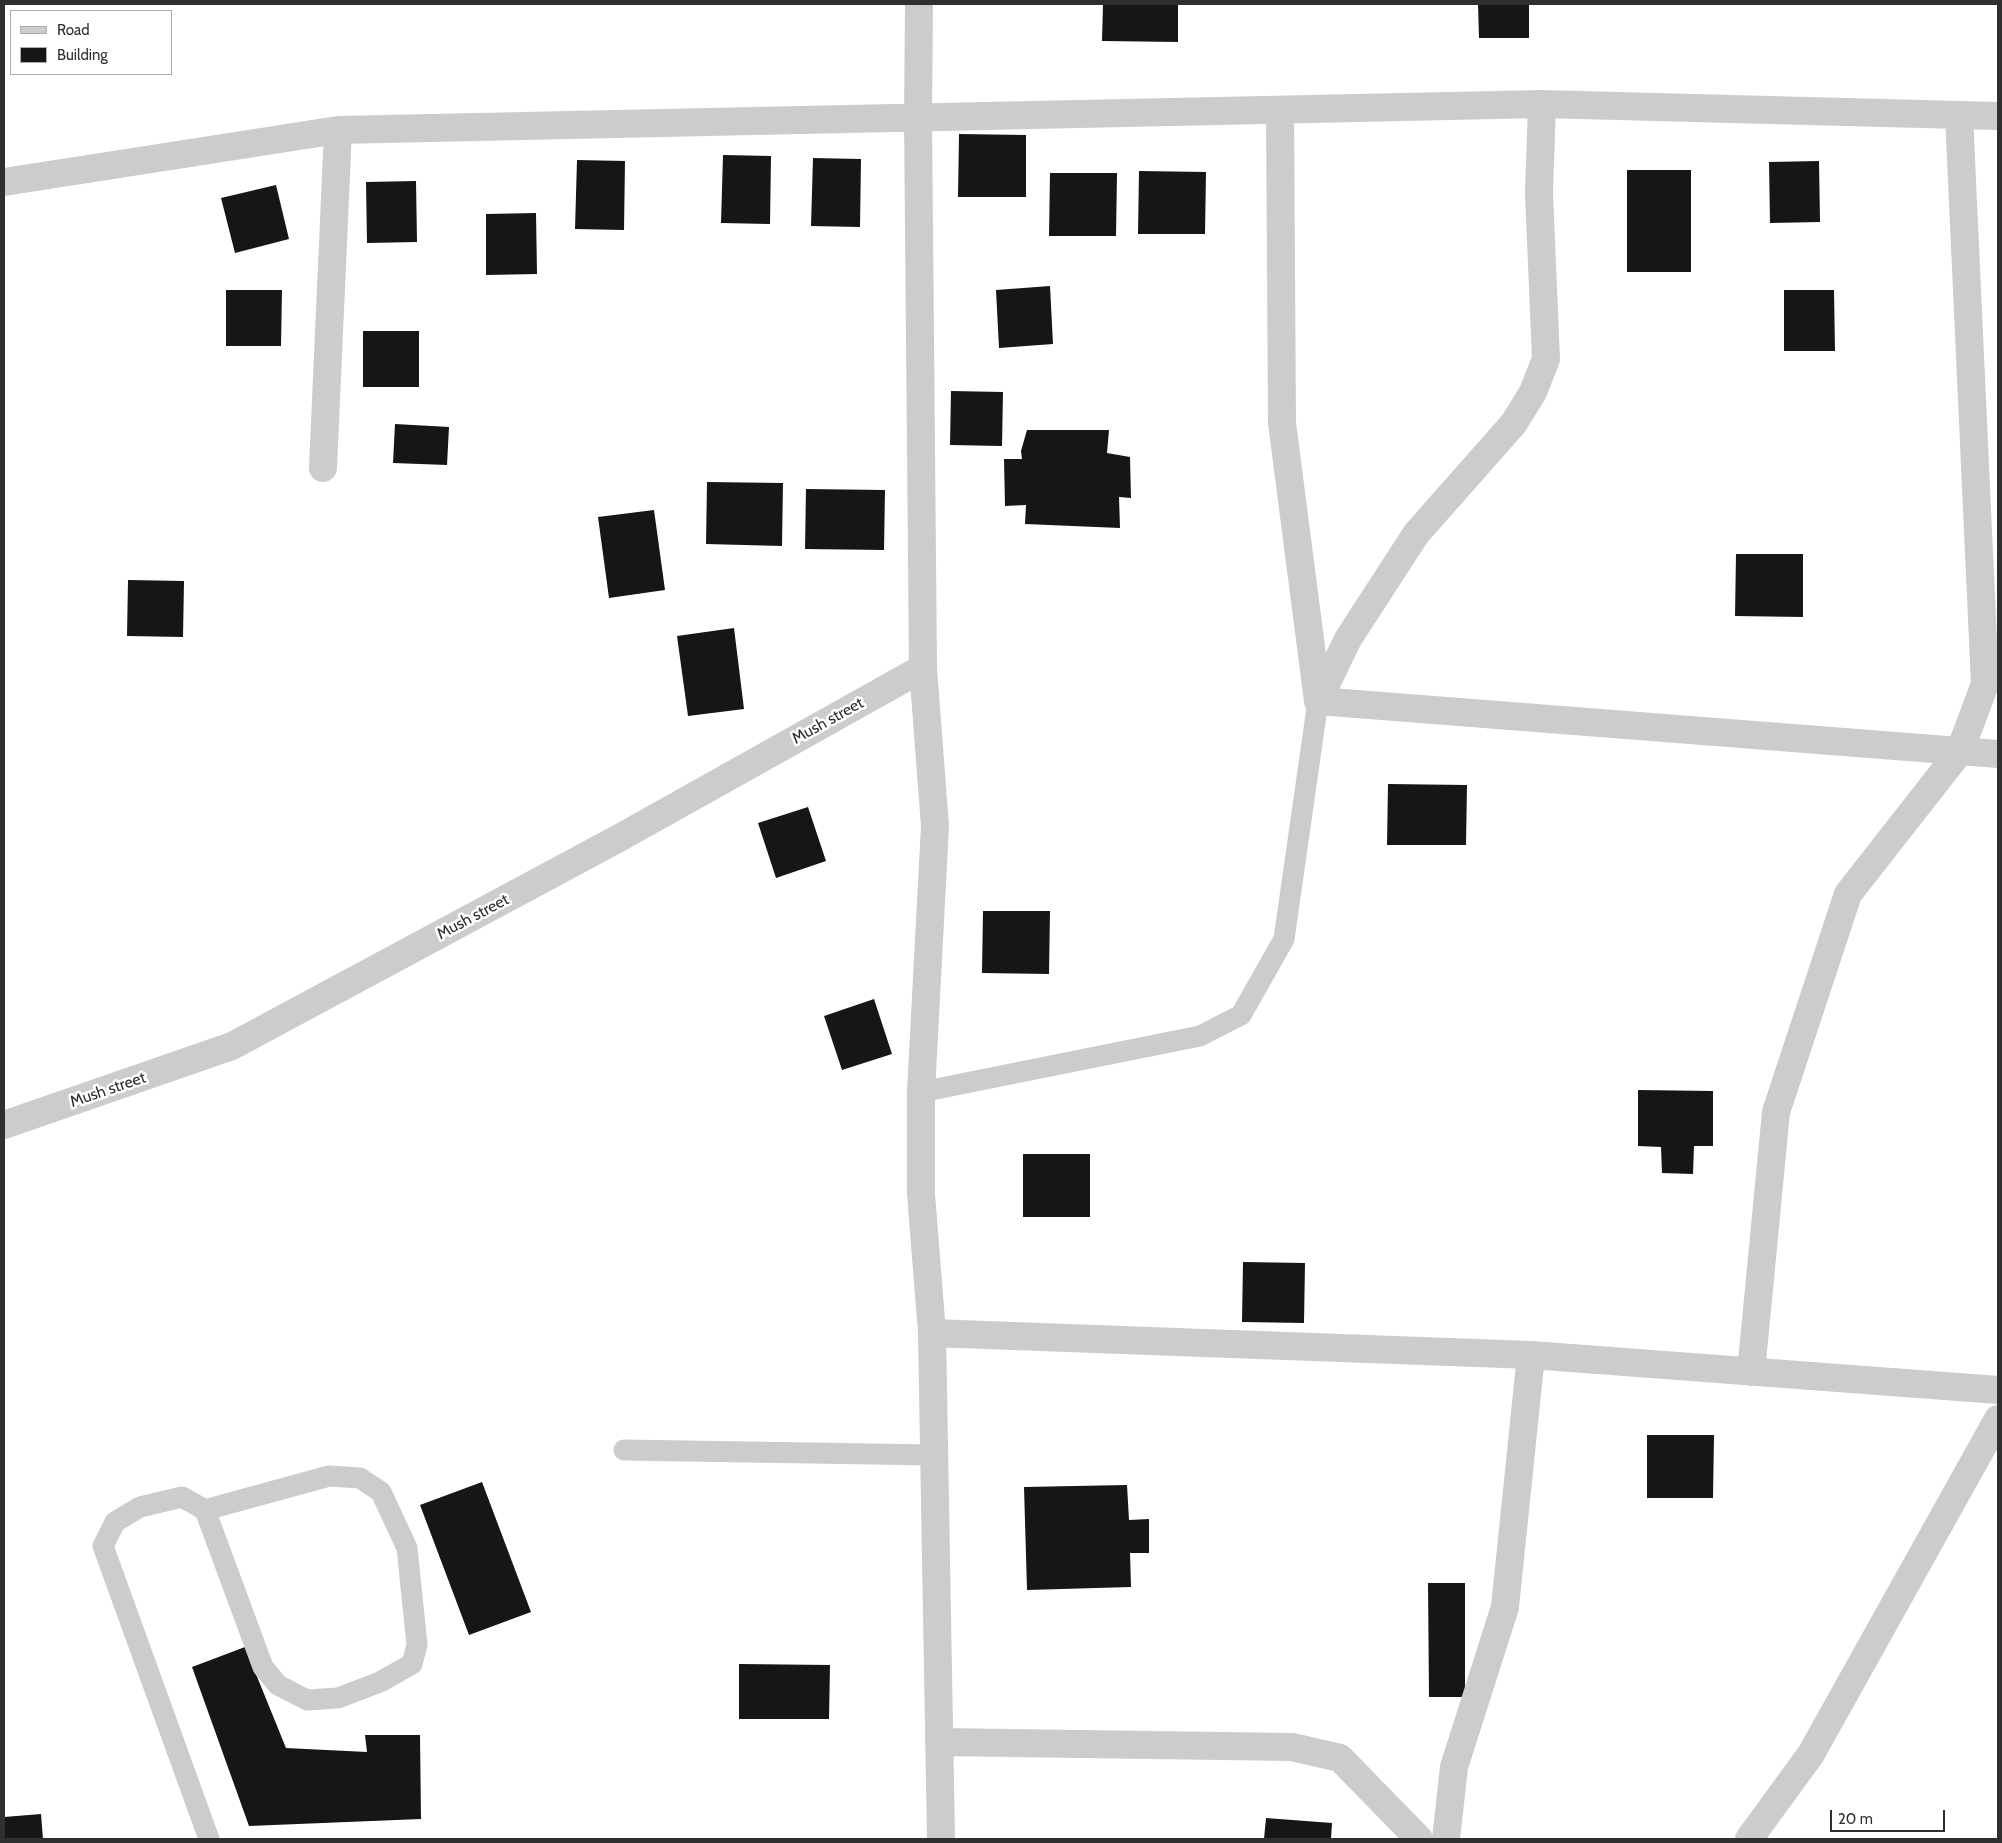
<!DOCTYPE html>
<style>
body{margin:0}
#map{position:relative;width:2002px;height:1843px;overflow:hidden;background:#fff;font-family:Cabin,sans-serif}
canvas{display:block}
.frame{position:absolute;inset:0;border:5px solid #2f2f2f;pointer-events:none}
.legend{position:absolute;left:10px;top:10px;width:162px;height:65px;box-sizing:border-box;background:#fff;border:1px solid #acacac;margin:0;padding:6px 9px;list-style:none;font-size:15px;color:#2f2f2f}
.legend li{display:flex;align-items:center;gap:10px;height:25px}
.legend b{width:25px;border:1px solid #acacac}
.scale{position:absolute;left:1830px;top:1810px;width:115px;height:22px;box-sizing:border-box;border:2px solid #2f2f2f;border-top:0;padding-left:6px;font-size:15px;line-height:18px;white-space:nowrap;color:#2f2f2f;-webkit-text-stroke:4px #fff;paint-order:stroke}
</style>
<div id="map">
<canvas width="2002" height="1843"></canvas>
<div class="frame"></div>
<ul class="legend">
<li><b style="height:6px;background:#ccc"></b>Road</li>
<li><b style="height:14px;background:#161616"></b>Building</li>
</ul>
<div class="scale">20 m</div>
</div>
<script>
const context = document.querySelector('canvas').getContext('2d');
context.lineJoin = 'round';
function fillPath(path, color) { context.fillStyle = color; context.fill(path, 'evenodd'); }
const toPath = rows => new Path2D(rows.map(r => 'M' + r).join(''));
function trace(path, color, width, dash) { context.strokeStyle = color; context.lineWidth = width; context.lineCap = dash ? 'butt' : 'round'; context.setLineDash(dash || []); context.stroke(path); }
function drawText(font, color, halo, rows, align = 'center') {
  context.font = font + ' Cabin,sans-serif'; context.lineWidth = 5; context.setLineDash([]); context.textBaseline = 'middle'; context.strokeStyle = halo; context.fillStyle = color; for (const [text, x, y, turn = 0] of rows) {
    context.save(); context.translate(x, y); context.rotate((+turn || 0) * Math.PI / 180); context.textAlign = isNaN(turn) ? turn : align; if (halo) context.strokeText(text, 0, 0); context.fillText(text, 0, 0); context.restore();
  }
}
fillPath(toPath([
 [1103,4,1178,4,1178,42,1102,41],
 [1478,4,1529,4,1529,38,1479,38],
 [959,134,1026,135,1026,197,958,197],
 [723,155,771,156,770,224,721,223],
 [813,158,861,159,860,227,811,226],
 [577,160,625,161,624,230,575,229],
 [1819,161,1820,222,1770,223,1769,162],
 [1627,170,1691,170,1691,272,1627,272],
 [1139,171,1206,172,1205,234,1138,234],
 [1050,173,1117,173,1116,236,1049,236],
 [416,181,417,242,367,243,366,182],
 [276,185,289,239,235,253,221,198],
 [536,213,537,274,486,275,486,214],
 [1050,286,1053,344,999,348,996,290],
 [226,290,282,290,281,346,226,346],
 [1784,290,1834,290,1835,351,1784,351],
 [363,331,419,331,419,387,363,387],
 [951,391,1003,392,1002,446,950,445],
 [395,424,449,427,447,465,393,463],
 [1027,430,1109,430,1107,453,1130,457,1131,498,1119,497,1120,528,1025,524,1026,505,1005,506,1004,459,1022,459,1021,451],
 [707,482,783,483,782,546,706,544],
 [806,489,885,490,884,550,805,549],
 [654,510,665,590,609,598,598,517],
 [1736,554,1803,554,1803,617,1735,616],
 [128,580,184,581,183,637,127,636],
 [734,628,744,709,688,716,677,636],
 [1388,784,1467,785,1466,845,1387,845],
 [808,807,826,861,776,878,758,823],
 [983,911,1050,911,1049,974,982,973],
 [874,999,892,1054,842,1070,824,1016],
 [1638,1090,1713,1091,1713,1146,1694,1146,1693,1174,1662,1173,1661,1147,1638,1146],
 [1023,1154,1090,1154,1090,1217,1023,1217],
 [1243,1262,1305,1263,1304,1323,1242,1322],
 [1647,1435,1714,1435,1713,1498,1647,1498],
 [482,1482,531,1612,469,1635,420,1505],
 [1127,1485,1129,1520,1149,1519,1149,1553,1130,1553,1131,1587,1027,1590,1024,1487],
 [1428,1583,1465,1583,1465,1697,1429,1697],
 [245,1647,286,1748,367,1752,365,1735,420,1735,421,1819,249,1826,192,1667],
 [739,1664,830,1665,829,1719,739,1719],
 [41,1814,43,1839,4,1839,4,1817],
 [1266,1818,1332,1823,1331,1839,1264,1839]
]), '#161616');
trace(toPath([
 [921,1092,1200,1036,1241,1015,1284,939,1318,701],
 [624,1450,934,1455],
 [205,1510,329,1476,360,1478,381,1492,407,1548,417,1645,412,1664,380,1682,338,1698,307,1700,278,1685,263,1667,205,1510,182,1497,140,1507,115,1522,103,1546,209,1839]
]), '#ccc', 21);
trace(toPath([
 [919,4,918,118,923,668,935,826,921,1092,921,1194,932,1333,941,1839],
 [1280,110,1282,423,1318,701],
 [4,182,338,130,1542,104,1998,116],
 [323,468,338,130],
 [1318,701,1998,754],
 [1318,701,1348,639,1416,534,1514,423,1533,392,1546,359,1539,193,1542,104],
 [4,1125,232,1046,621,837,923,668],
 [932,1333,1531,1355,1505,1607,1454,1767,1446,1839],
 [1531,1355,1998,1390],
 [1751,1372,1776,1112,1848,894,1960,751,1985,684,1959,115],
 [939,1742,1292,1747,1340,1758,1419,1839],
 [1749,1839,1811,1754,1998,1419]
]), '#ccc', 28);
drawText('16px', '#2f2f2f', '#fff', [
 ["Mush street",828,721,-29],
 ["Mush street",473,917,-28],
 ["Mush street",108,1090,-19]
]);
</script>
